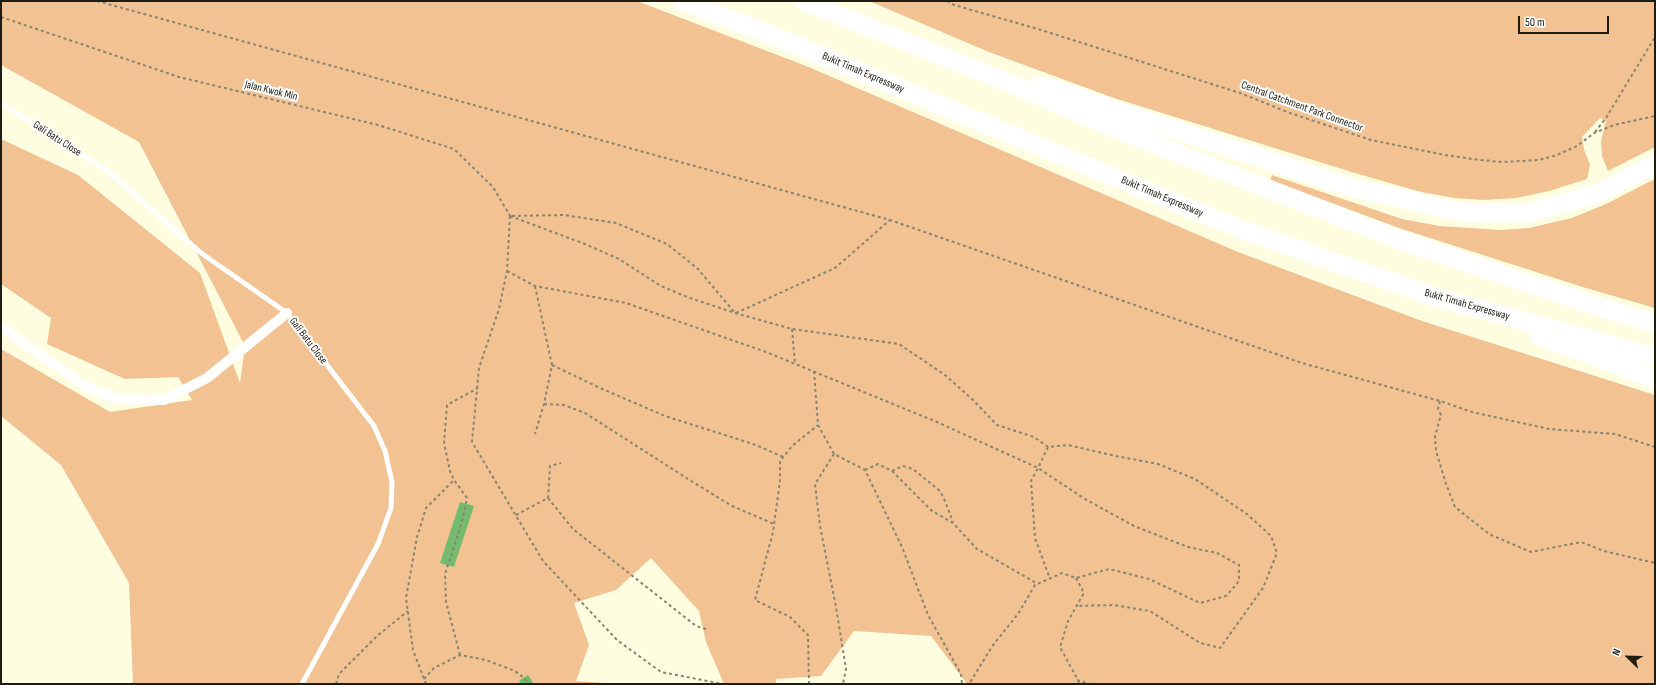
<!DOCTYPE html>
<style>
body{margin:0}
#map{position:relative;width:1656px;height:685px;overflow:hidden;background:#fffddf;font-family:"Sofia Sans Condensed",sans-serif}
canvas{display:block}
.frame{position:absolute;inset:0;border:2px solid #1f1d10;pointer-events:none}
.north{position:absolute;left:1608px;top:637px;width:40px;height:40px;-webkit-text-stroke:3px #fff;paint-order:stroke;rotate:293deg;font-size:11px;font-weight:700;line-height:16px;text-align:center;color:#1f1d10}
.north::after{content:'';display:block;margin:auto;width:14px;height:18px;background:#1f1d10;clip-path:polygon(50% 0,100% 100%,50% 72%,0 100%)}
.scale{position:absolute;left:1518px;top:16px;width:91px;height:18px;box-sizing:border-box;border:2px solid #1f1d10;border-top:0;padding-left:5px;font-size:12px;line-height:14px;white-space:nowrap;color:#1f1d10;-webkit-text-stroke:3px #fff;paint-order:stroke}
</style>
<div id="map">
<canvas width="1656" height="685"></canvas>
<div class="frame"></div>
<div class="north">N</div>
<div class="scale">50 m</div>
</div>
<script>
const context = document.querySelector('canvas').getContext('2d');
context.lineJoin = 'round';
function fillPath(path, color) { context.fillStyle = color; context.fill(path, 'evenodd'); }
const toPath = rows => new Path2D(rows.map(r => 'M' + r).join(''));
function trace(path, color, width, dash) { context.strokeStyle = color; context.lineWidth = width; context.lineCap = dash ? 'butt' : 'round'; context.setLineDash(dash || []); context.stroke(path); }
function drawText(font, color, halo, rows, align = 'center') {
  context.font = font + ' "Sofia Sans Condensed",sans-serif'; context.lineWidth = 4; context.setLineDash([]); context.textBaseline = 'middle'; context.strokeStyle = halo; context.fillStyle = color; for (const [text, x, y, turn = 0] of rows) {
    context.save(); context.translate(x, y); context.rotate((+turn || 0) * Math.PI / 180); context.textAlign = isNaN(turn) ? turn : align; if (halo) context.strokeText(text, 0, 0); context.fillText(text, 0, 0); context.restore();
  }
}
fillPath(toPath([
 [1,1,637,1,806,66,1238,252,1422,321,1655,395,1655,684,967,684,931,636,854,631,821,676,776,679,776,684,724,684,706,642,699,611,651,558,616,590,574,603,589,645,576,681,619,684,133,684,129,583,61,465,1,416,1,349,110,412,192,400,178,377,125,379,47,344,51,318,1,284,1,139,78,175,200,273,240,383,245,346,139,142,1,65],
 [869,1,1655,1,1655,147,1608,171,1602,156,1601,141,1606,121,1600,118,1582,137,1584,149,1590,165,1587,179,1549,191,1516,198,1484,200,1455,198,1421,192,1355,173,1114,98,989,52],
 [1272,175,1402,219,1440,226,1501,230,1529,228,1572,218,1606,204,1655,179,1655,308,1586,288,1399,228,1270,180]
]), '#f2c293');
fillPath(toPath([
 [460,502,474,506,454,567,440,563],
 [528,675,534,684,521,684,519,681]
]), '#75bb6e');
trace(toPath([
 [97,1,890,220,1302,363,1440,401,1472,412,1549,429,1615,434,1655,447],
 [947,1,954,5,1038,29,1240,93,1290,113,1371,140,1445,155,1480,160,1502,162,1539,160,1557,155,1577,146,1594,133,1614,125,1655,116],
 [1,17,179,77,378,125,454,149,493,187,510,216],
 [1595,132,1606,118,1655,37],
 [510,216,585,244,619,259,661,286,687,297,735,313,792,329,899,344,945,375,972,399,997,425,1034,437,1048,447,1068,445,1116,456,1158,464,1195,479,1247,514,1271,536,1277,553,1263,588,1220,648,1200,643,1150,611,1114,605,1077,606],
 [510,216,507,271,499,309,479,368,472,442,543,561,617,640,661,672,723,684],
 [512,216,564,215,616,223,667,244,698,269,735,313],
 [507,271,535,286,626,303,766,352,937,422,1038,468,1085,499,1134,526,1188,547,1217,553,1239,565,1239,581,1226,596,1200,603,1149,579,1109,569,1076,578,1062,573,1035,585,1018,614,993,645,969,684],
 [535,286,552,365,544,404,535,434],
 [736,313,835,268,890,220],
 [792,329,795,364],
 [552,365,600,388,665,416,756,445,783,457],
 [814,371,818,425,834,454,865,470,902,547,928,615,961,674,962,684],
 [1440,401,1438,409,1441,415,1435,436,1436,451,1446,484,1455,507,1489,534,1531,552,1581,542,1604,551,1655,563],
 [544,404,564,405,585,413,688,479,732,506,774,524],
 [1048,447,1038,468,1031,481,1035,538,1050,579],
 [834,454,815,484,820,526,836,607,846,669,843,684],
 [865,470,878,464,892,471,932,511,953,523,977,549,1038,584],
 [892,471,903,466,913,469,940,491,945,501,953,522],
 [548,498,573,529,696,626,709,630],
 [516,515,548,498,550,466,561,463],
 [1076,578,1084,593,1068,621,1060,647,1080,684],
 [460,655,446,602,445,574,462,522,467,498,454,480,450,471,444,443,447,405,478,388],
 [424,679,434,668,460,655,486,660,515,671,524,678,528,684],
 [1077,680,1090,684],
 [336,684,339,674,377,636,408,611],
 [426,684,413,650,406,598,417,537,426,508,454,480],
 [809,684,808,635,790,617,755,600,773,532,780,481,780,461,792,446,818,425]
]), '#878570', 2, [3, 3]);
trace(toPath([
 [1,103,109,172,201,253,287,313,374,426,385,451,392,482,391,508,378,544,302,684]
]), '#fff', 5);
trace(toPath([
 [1,327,84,385,116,399,164,400,207,378,287,313]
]), '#fff', 10);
trace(toPath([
 [682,1,779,38,1195,211,1257,235,1435,297,1655,357],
 [803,1,1012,84,1108,126,1394,238,1581,301,1655,324],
 [1039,86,1049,87,1129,115,1350,187,1465,213,1529,213,1596,194,1655,164],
 [1539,336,1655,379]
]), '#fff', 19);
drawText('11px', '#1f1d10', '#fff', [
 ["Bukit Timah Expressway",863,73,23],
 ["Jalan Kwok Min",271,91,14],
 ["Central Catchment Park Connector",1302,107,20],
 ["Gali Batu Close",57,139,33],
 ["Bukit Timah Expressway",1162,197,23],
 ["Bukit Timah Expressway",1467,305,16],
 ["Gali Batu Close",308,341,53]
]);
</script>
